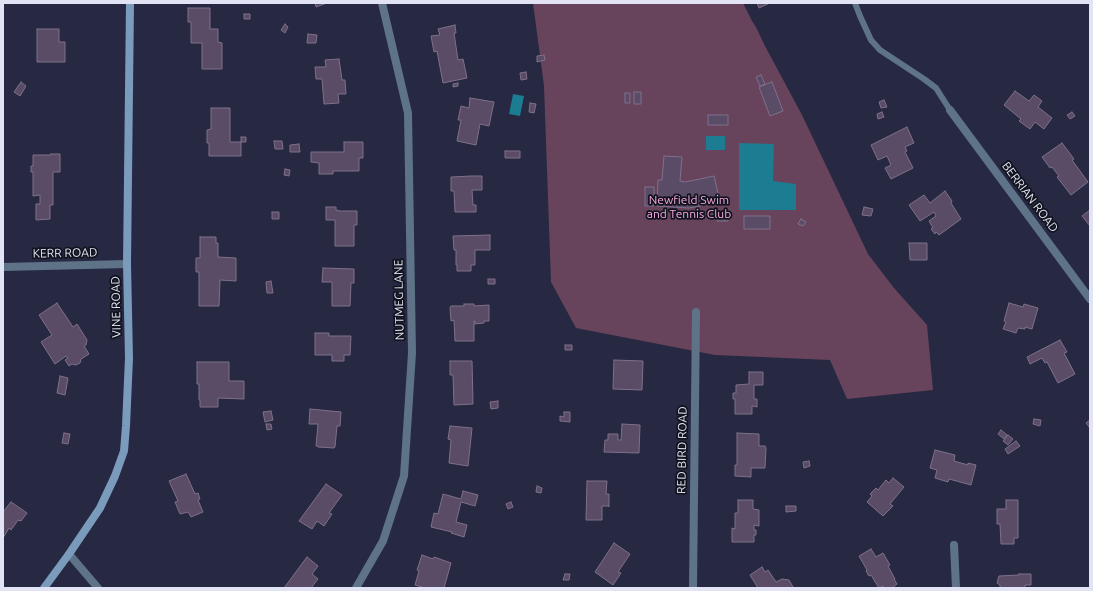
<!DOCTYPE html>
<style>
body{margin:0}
#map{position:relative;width:1093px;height:591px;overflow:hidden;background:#262941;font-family:Ubuntu,sans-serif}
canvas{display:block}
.frame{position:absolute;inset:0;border:4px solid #e2e4f5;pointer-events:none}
</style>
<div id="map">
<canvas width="1093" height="591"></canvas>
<div class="frame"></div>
</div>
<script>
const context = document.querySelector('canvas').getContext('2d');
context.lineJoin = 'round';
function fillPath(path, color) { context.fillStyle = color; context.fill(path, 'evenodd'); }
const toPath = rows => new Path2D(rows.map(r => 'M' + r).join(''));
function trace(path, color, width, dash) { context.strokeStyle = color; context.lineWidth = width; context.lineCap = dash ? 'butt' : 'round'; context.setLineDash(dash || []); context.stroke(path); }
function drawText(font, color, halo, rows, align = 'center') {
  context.font = font + ' Ubuntu,sans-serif'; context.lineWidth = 3.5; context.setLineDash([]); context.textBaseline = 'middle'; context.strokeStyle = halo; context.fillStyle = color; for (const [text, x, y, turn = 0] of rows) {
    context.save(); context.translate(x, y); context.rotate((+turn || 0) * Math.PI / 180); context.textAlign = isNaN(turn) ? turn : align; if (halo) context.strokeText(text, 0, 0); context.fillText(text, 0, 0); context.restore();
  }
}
fillPath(toPath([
 [533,3,743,3,752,21,757,29,765,46,802,115,868,254,894,288,927,325,933,390,847,399,830,360,715,355,576,328,551,282,544,86]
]), '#67445c');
fillPath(toPath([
 [513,94,524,96,520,116,509,114],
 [706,136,725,136,725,150,706,150],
 [739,143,774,144,773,181,796,184,796,210,739,210]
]), '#1c7c92');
const building = toPath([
 [315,3,327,3,316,7,315,3],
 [757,3,770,3,759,8,757,3],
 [188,8,210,8,210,29,218,29,218,42,222,43,222,69,202,69,202,43,191,43,191,22,188,22,188,8],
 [244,14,250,14,250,19,244,19,244,14],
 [285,24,288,27,285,33,281,30,285,24],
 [455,25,456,33,454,33,458,60,463,59,467,78,443,83,437,51,434,52,431,36,440,35,438,29,455,25],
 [37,29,59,29,59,42,65,42,65,62,37,62,37,29],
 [308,34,317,35,316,43,307,43,308,34],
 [544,55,545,60,537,62,537,56,544,55],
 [339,59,342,80,345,80,346,94,338,94,339,103,324,104,322,79,316,79,315,67,326,67,325,60,339,59],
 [526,72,527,79,521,80,520,73,526,72],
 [761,75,765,84,760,86,756,77,761,75],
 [21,82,26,86,20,96,14,92,21,82],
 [772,82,783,111,770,116,759,87,772,82],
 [458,83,458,86,453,87,453,84,458,83],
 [1015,91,1029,101,1034,95,1042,101,1038,107,1052,118,1044,129,1035,122,1030,129,1019,121,1021,119,1004,105,1015,91],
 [634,92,641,92,641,104,634,104,634,92],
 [625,93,630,93,630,103,625,103,625,93],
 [470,98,494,102,489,126,480,124,476,145,457,141,461,120,458,120,461,106,469,108,470,98],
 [884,100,887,107,881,108,879,102,884,100],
 [530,103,536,104,534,113,529,112,530,103],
 [211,108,230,108,230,142,241,142,241,156,209,156,209,143,207,143,207,130,211,129,211,108],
 [882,112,884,117,878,119,877,114,882,112],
 [1072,112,1075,116,1070,119,1067,115,1072,112],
 [708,115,728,115,728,125,708,125,708,115],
 [907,127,914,143,905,147,907,151,905,152,913,168,891,179,885,168,891,165,887,156,878,160,871,145,907,127],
 [241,137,246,137,246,142,241,142,241,137],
 [274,141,282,141,283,149,275,149,274,141],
 [344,142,363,142,363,158,359,158,359,171,333,171,333,174,319,174,319,163,311,162,311,152,344,152,344,142],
 [1062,143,1074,159,1072,160,1088,182,1071,195,1057,177,1059,176,1052,167,1050,168,1042,157,1062,143],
 [299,144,300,152,290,152,290,145,299,144],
 [505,151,520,151,520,158,505,158,505,151],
 [51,154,60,154,60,172,53,172,53,205,50,205,50,219,36,220,36,204,40,204,40,195,33,196,33,172,31,172,31,166,33,166,33,155,51,155,51,154],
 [664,156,682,157,680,181,685,182,714,176,720,202,689,208,657,206,658,180,662,180,664,156],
 [285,169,290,170,289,176,284,175,285,169],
 [472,176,482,176,482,190,472,190,473,205,476,205,476,212,455,212,454,191,451,191,451,177,472,176],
 [645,187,654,187,654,206,645,206,645,187],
 [945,191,952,201,951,203,961,219,939,235,936,232,935,234,931,229,933,228,929,221,936,216,934,212,920,221,909,205,924,195,930,203,945,191],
 [326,207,336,207,336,210,340,211,357,211,357,225,354,225,354,246,335,246,335,220,326,220,326,207],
 [864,207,873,209,871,216,862,215,864,207],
 [1090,210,1090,226,1082,216,1090,210],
 [272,212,279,212,279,219,272,219,272,212],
 [744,216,770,216,770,229,744,229,744,216],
 [717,217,728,217,728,221,717,221,717,217],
 [801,219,806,222,803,226,798,224,801,219],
 [490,235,490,250,475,250,475,265,471,265,471,271,457,271,457,265,456,265,456,250,454,250,453,236,490,235],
 [200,237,216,237,216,243,218,243,218,257,236,258,236,281,220,280,219,306,199,306,199,272,196,272,196,258,200,258,200,237],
 [909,243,927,243,927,260,910,260,909,243],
 [323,268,354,269,354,283,351,283,350,306,332,306,332,282,322,282,323,268],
 [488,279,495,279,495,284,488,284,488,279],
 [271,281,273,293,267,293,266,282,271,281],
 [57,303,73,327,77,324,87,340,86,345,84,346,89,354,81,359,80,363,76,365,72,364,69,366,65,360,68,358,66,356,55,364,41,342,52,335,39,315,57,303],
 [1009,303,1023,307,1024,304,1038,308,1032,329,1025,327,1025,329,1018,328,1016,333,1003,329,1006,322,1004,321,1009,303],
 [464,304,474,304,474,306,489,305,489,321,484,321,484,323,475,324,475,321,474,321,474,341,455,341,454,320,451,321,450,308,451,306,464,306,464,304],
 [315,333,329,333,329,336,351,336,350,355,344,355,344,361,332,361,332,355,315,355,315,333],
 [1060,340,1067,352,1064,353,1075,374,1058,383,1047,362,1045,363,1042,358,1030,364,1027,357,1060,340],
 [565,345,572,345,572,350,565,350,565,345],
 [614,360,643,361,642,390,613,389,614,360],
 [450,361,472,361,473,404,454,405,453,375,450,375,450,361],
 [197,362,229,362,229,381,244,381,244,399,218,398,218,407,200,407,200,400,199,400,199,384,197,384,197,362],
 [749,372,763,372,763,385,754,385,754,399,757,399,757,407,752,406,752,414,735,414,735,399,733,399,733,393,736,393,736,385,749,384,749,372],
 [60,376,68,378,65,395,57,393,60,376],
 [498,401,498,408,491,409,490,402,498,401],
 [310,409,341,412,340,426,337,426,335,447,334,448,318,447,318,446,316,446,318,424,309,424,310,409],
 [271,411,273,420,265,422,263,412,271,411],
 [564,412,570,412,570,422,560,421,560,416,564,417,564,412],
 [1034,419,1041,420,1040,426,1033,424,1034,419],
 [1090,420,1090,428,1086,423,1090,420],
 [266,424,271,424,272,429,267,430,266,424],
 [622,424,640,425,639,453,604,452,605,440,608,440,608,434,618,434,618,440,621,440,622,424],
 [450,426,472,428,468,466,449,463,451,440,448,439,450,426],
 [1001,430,1007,435,1004,439,998,434,1001,430],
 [64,433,70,434,68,444,62,443,64,433],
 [737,433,759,434,759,446,765,446,766,448,765,468,751,468,751,477,735,476,735,465,737,465,737,433],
 [1008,435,1013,439,1008,445,1003,441,1008,435],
 [1016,441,1020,446,1008,454,1005,449,1016,441],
 [935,450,955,455,954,461,968,465,968,463,976,465,971,485,949,479,948,482,935,478,937,470,930,468,935,450],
 [809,461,810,466,804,468,803,462,809,461],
 [186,474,195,494,198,493,200,499,198,500,203,512,191,517,188,512,180,514,175,502,178,501,169,481,186,474],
 [893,478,904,487,890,504,893,506,883,516,867,502,872,496,870,494,876,488,878,490,886,480,889,483,893,478],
 [587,481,607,481,606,494,609,494,609,507,608,506,602,506,602,520,586,520,587,481],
 [326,484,342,495,329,513,332,514,324,526,317,521,312,529,299,521,326,484],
 [537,486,542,488,541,493,536,492,537,486],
 [463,491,478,495,475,506,461,502,456,522,467,525,464,537,451,533,452,532,431,527,434,513,438,514,443,494,461,499,463,491],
 [738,500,753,500,753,509,759,510,759,526,754,525,754,530,756,530,756,535,754,535,754,542,732,542,732,528,735,529,735,513,738,513,738,500],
 [1006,500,1018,500,1018,538,1014,538,1014,544,1001,544,1000,524,997,524,997,509,1006,509,1006,500],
 [11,502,27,513,21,521,18,520,11,530,9,528,3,538,3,512,11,502],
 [511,502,513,507,508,509,506,504,511,502],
 [786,506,796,506,796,511,786,512,786,506],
 [614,543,630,554,618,572,621,573,613,585,595,572,614,543],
 [871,549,876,557,883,553,890,565,888,566,895,579,894,579,897,584,892,588,884,588,883,586,879,588,871,575,869,576,866,571,867,570,859,556,871,549],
 [422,555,433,559,434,557,451,563,444,588,425,588,415,585,419,571,417,570,422,555],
 [307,557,318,566,312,574,318,579,311,588,284,588,307,557],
 [762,567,765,572,768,570,776,582,782,579,789,580,793,587,793,588,758,588,750,575,762,567],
 [565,574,570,574,569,580,563,580,565,574],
 [1019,574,1031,574,1031,585,1025,585,1025,588,1000,588,1000,585,997,583,999,576,1019,575,1019,574]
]);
fillPath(building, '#5a4c66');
trace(building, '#7f708c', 1);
trace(toPath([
 [855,3,860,16,871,40,880,50,924,79,936,88,950,110]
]), '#5e7388', 6);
trace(toPath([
 [950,110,1090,299],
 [3,267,127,264],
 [954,545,956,588],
 [69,554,98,588],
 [356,588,383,541,404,476,412,353,408,113,382,3],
 [693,588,696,312]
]), '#5e7388', 8);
trace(toPath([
 [44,588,69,554,100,508,115,476,124,451,126,426,129,358,127,264,130,3]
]), '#7a9bbc', 8);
drawText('12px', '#e2e4f5', '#11131e', [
 ["BERRIAN ROAD",1030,197,53],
 ["KERR ROAD",65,253,-1],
 ["NUTMEG LANE",399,300,-91],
 ["VINE ROAD",116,307,-91],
 ["RED BIRD ROAD",682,450,-89]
]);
drawText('12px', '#fba9e1', '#11131e', [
 ["Newfield Swim",689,200],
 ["and Tennis Club",689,214]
]);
</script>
